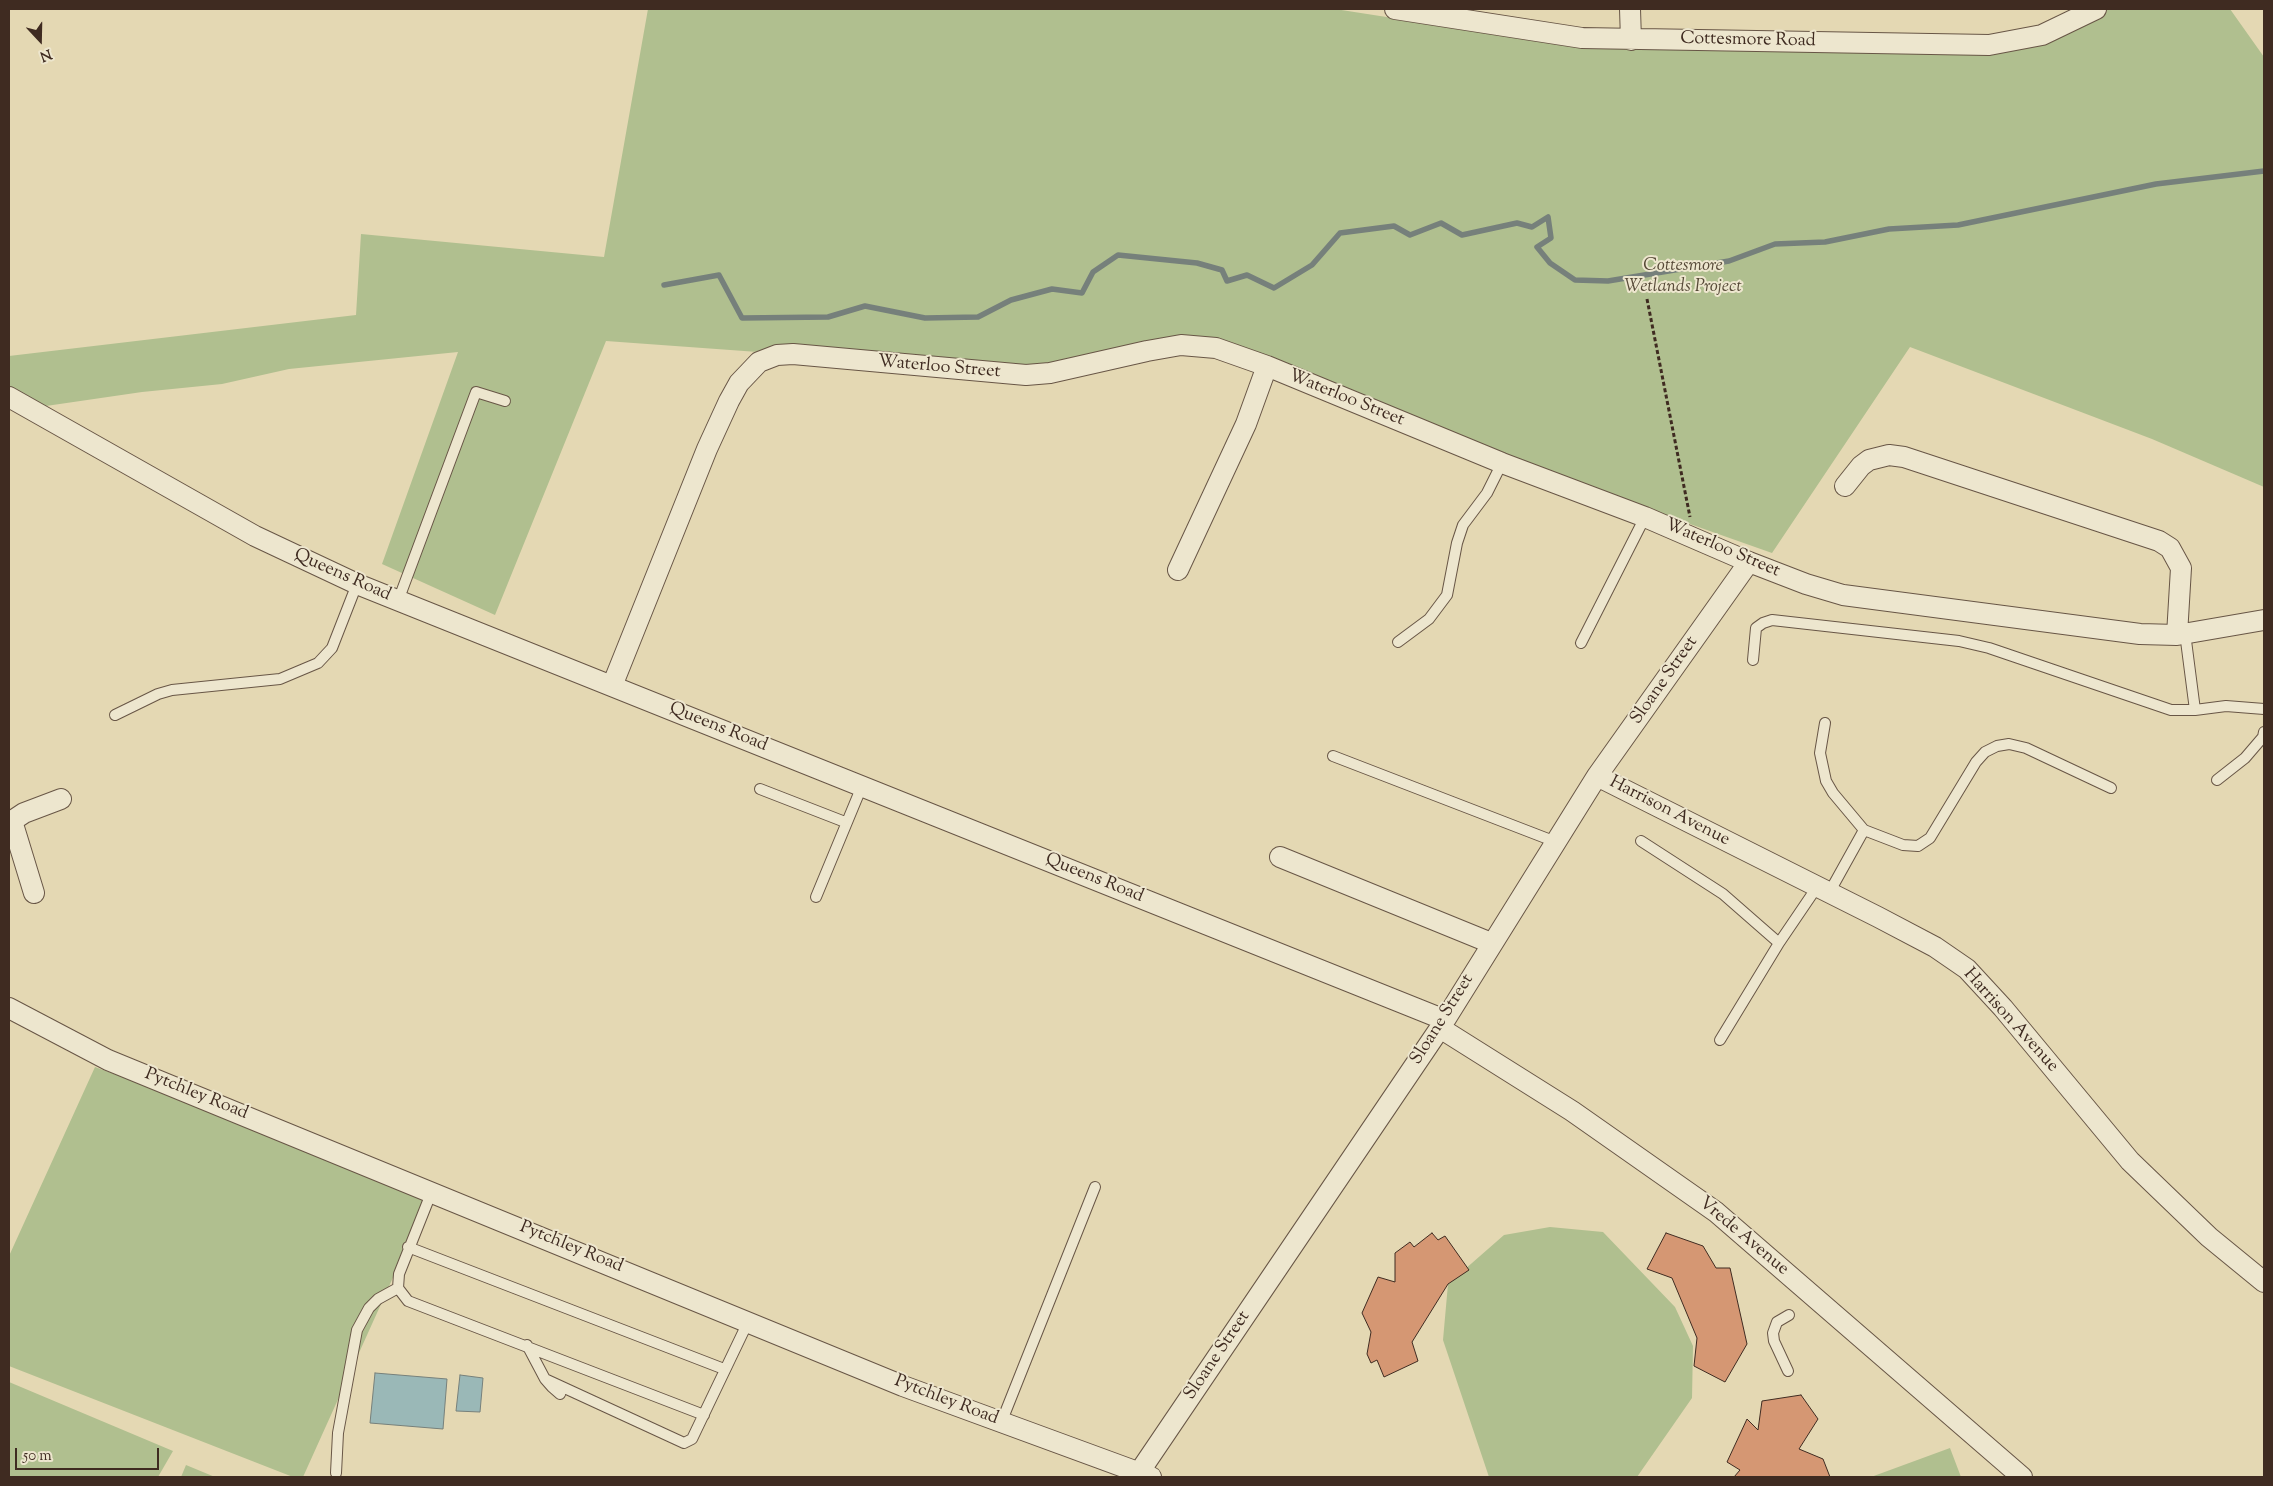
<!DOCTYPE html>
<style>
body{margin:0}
#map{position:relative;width:2273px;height:1486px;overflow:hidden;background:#e4d8b3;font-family:"Sorts Mill Goudy",serif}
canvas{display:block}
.frame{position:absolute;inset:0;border:10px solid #3f2b21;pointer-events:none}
.north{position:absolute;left:15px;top:15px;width:50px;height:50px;-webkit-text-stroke:4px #ede6ce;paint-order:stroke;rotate:159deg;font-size:14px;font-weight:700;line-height:20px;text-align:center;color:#3f2b21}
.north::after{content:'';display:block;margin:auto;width:18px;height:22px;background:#3f2b21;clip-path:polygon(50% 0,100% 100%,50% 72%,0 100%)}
.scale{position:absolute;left:15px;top:1448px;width:144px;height:22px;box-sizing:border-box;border:2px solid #3f2b21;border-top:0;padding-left:6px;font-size:15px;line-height:18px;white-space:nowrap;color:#3f2b21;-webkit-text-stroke:4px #ede6ce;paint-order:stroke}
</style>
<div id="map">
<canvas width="2273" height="1486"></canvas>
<div class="frame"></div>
<div class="north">N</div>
<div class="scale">50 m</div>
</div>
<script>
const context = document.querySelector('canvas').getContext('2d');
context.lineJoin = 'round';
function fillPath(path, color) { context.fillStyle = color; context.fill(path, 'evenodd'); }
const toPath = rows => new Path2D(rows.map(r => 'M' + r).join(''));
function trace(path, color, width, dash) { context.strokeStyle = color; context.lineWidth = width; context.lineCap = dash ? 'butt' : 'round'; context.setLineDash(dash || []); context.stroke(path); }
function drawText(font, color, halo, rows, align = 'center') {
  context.font = font + ' "Sorts Mill Goudy",serif'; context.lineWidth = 4; context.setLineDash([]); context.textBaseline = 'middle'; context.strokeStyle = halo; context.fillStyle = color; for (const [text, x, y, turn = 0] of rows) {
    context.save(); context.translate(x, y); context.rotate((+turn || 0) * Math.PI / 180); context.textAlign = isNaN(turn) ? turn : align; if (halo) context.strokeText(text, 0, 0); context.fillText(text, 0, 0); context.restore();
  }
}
fillPath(toPath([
 [648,9,1335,9,1592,49,2007,44,2084,9,2230,9,2264,57,2264,487,2152,439,1910,347,1772,553,1186,346,1048,373,606,341,495,615,382,564,458,352,289,369,222,384,142,392,46,406,9,386,9,356,356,315,361,234,604,257],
 [95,1067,432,1191,303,1477,293,1477,9,1366,9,1256],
 [1550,1227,1603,1232,1675,1307,1693,1346,1692,1398,1637,1477,1489,1477,1443,1340,1448,1284,1504,1235],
 [9,1382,173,1451,158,1477,9,1477],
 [1950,1448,1961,1477,1871,1477],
 [186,1465,215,1477,181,1477]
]), '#b0bf8f');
const water = toPath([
 [375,1373,447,1379,443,1429,370,1423,375,1373],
 [460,1375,483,1378,480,1412,456,1411,460,1375]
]);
fillPath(water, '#9ab8b7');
trace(water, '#76807b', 1);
trace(toPath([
 [664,285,719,275,742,318,828,317,865,306,925,318,978,317,1011,300,1052,289,1082,293,1093,272,1118,255,1197,263,1222,270,1227,281,1247,275,1274,288,1312,265,1340,233,1394,226,1410,235,1441,223,1462,235,1517,223,1532,227,1548,217,1551,238,1537,247,1550,263,1575,280,1608,281,1729,261,1775,244,1825,242,1889,229,1958,225,2156,184,2264,171]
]), '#76807b', 5.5);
const building = toPath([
 [1432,1233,1438,1240,1445,1236,1469,1270,1448,1284,1412,1342,1418,1361,1384,1377,1377,1360,1371,1363,1367,1354,1371,1332,1362,1313,1378,1277,1395,1282,1395,1253,1410,1242,1414,1247,1432,1233],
 [1666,1233,1703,1246,1716,1268,1730,1268,1747,1344,1725,1382,1694,1366,1697,1338,1672,1278,1647,1269,1666,1233],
 [1801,1395,1818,1419,1799,1449,1823,1459,1830,1477,1734,1477,1740,1470,1727,1462,1747,1419,1758,1430,1762,1401,1801,1395]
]);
fillPath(building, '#d59773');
trace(building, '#3f2b21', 1);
const service = toPath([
 [398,601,476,392,505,401],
 [2185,633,2195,710],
 [1398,642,1429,619,1447,595,1457,543,1463,525,1487,493,1502,463],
 [1581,643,1645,517],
 [1753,660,1756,628,1763,623,1772,620,1959,641,1989,648,2171,710,2195,710,2226,706,2264,709],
 [115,715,158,694,172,690,280,679,318,663,332,648,357,584],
 [1825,723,1820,753,1826,781,1833,793,1864,830,1903,845,1918,846,1930,838,1976,762,1985,752,1997,746,2009,744,2026,748,2111,788],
 [1333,756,1556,842],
 [2217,780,2245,758,2263,737,2264,732],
 [760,789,845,822],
 [1641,841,1723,894,1779,943],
 [1829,893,1864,830],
 [816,897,862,786],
 [1720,1040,1779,943,1817,887],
 [432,1191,399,1274,398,1288,408,1301,704,1415],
 [408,1247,724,1369],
 [527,1345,545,1379,552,1387,560,1394,545,1379,684,1443,692,1439,748,1322],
 [1788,1371,1774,1341,1773,1333,1777,1322,1789,1315],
 [1001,1423,1095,1187],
 [336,1473,338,1433,357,1330,369,1308,378,1299,398,1288]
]);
const minor = toPath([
 [1395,9,1582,38,1989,45,2042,35,2096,9],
 [1630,9,1631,40],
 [9,397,255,536,357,584,1445,1020],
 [1845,486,1861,466,1869,460,1889,455,1904,457,2159,541,2170,548,2181,568,2177,635],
 [1178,570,1246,424,1267,366],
 [612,686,707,449,729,401,739,383,759,362,777,355,793,354,1026,375,1050,373,1147,351,1181,345,1216,348,1267,366,1502,463,1645,517,1749,562,1806,584,1843,595,2140,634,2177,635,2264,620],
 [1597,776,1878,917,1935,947,1967,969,2003,1008,2130,1161,2209,1237,2264,1282],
 [9,820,12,821,34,893],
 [12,821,24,813,61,799],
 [1280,857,1491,943],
 [9,1008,108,1060,903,1386,1151,1477],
 [1440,1028,1572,1111,1716,1212,2022,1477],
 [1136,1477,1440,1028,1597,776,1749,562]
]);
trace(service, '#685646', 12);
trace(minor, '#685646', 22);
trace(toPath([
 [1647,299,1690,517]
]), '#3f2b21', 3, [4, 2.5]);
trace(service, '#ede6ce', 10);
trace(minor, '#ede6ce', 20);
drawText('18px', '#3f2b21', '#ede6ce', [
 ["Cottesmore Road",1748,41,1],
 ["Waterloo Street",939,368,5],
 ["Waterloo Street",1346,399,22],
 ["Waterloo Street",1722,549,23],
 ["Queens Road",342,576,24],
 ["Sloane Street",1665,681,-55],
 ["Queens Road",718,728,22],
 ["Harrison Avenue",1669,812,27],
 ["Queens Road",1094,879,22],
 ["Sloane Street",1443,1020,-58],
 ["Harrison Avenue",2010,1021,48],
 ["Pytchley Road",196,1095,22],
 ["Vrede Avenue",1743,1237,40],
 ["Pytchley Road",571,1248,22],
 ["Sloane Street",1218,1356,-56],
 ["Pytchley Road",946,1401,21]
]);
drawText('italic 18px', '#564937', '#ede6ce', [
 ["Cottesmore",1683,267],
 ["Wetlands Project",1683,288]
]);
</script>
